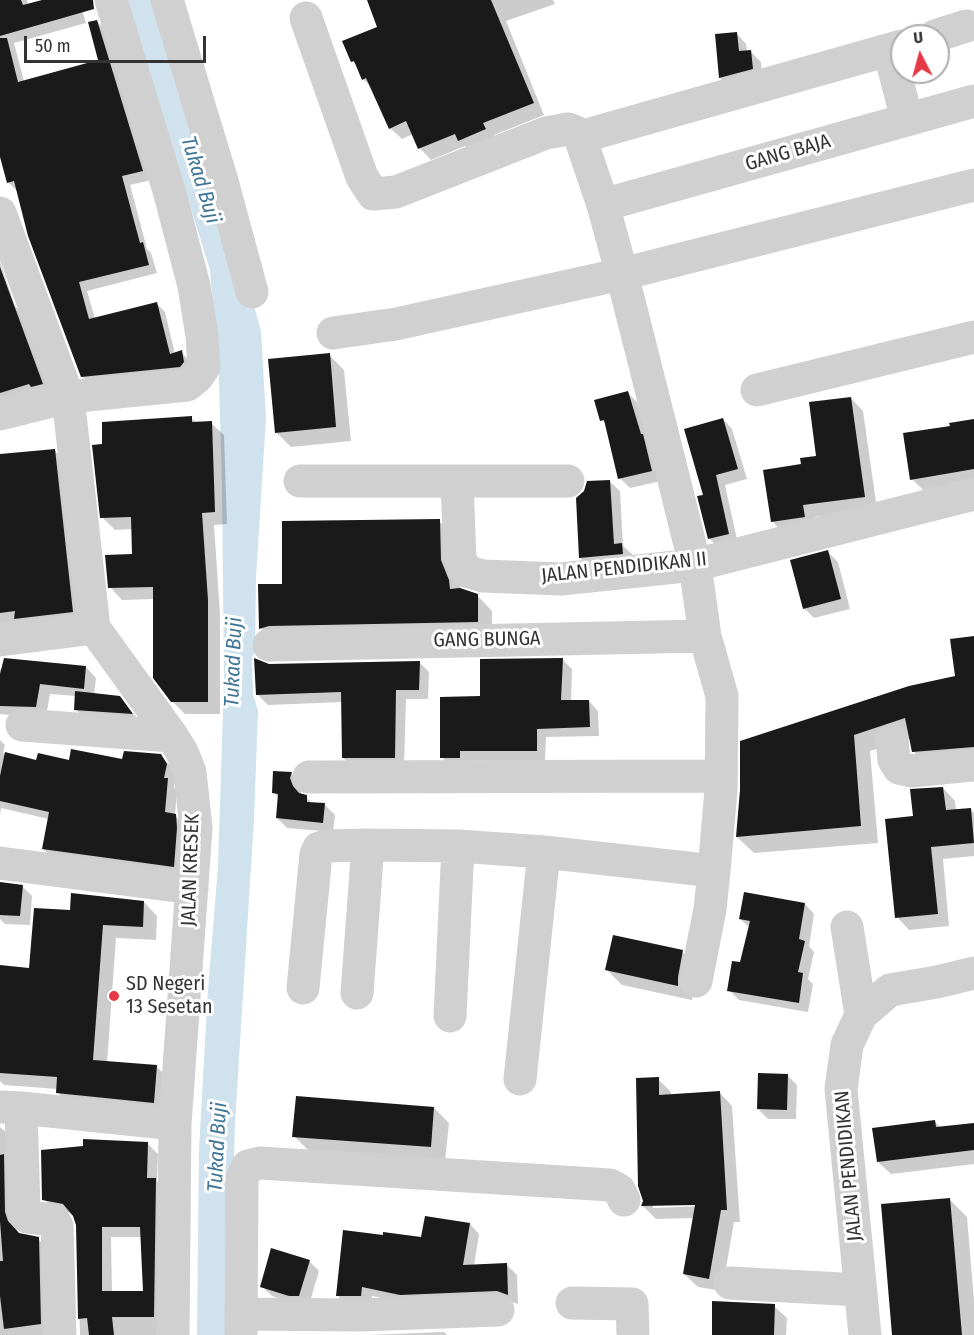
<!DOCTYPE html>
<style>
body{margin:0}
#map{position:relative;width:974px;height:1335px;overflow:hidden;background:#fff;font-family:"Fira Sans Condensed",sans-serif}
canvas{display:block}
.north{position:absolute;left:890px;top:24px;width:60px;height:60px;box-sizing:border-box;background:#fff;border:2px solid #adadad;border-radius:50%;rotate:354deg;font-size:16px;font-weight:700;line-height:24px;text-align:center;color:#333}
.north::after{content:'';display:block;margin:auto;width:21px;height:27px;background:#e63946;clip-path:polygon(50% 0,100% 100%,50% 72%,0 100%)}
.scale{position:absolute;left:24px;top:36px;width:182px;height:27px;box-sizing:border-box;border:3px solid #333;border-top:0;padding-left:8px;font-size:18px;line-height:21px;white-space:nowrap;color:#333;-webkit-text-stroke:4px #fff;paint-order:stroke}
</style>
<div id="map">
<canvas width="974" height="1335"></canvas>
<div class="north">U</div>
<div class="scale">50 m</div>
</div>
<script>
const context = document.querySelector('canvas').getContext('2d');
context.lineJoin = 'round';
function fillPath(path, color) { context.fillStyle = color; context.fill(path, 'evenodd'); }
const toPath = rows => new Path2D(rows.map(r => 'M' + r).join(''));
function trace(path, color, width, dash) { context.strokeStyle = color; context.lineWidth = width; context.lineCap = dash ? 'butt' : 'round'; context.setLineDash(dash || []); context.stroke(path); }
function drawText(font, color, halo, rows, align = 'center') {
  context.font = font + ' "Fira Sans Condensed",sans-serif'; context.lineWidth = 6; context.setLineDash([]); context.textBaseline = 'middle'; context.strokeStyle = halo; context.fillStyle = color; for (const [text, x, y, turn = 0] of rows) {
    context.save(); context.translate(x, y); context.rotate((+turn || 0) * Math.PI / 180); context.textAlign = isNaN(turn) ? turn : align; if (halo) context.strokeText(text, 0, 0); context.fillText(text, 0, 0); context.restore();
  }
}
fillPath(toPath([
 [126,0,164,0,209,145,261,331,266,418,256,577,255,652,252,657,253,694,258,711,254,819,235,1123,231,1252,232,1335,197,1335,199,1149,208,990,218,866,224,681,222,488,219,379,210,270]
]), '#cfe2ee');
fillPath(toPath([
 [0,0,27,0,28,5,48,0,77,0,80,3,86,23,14,43,27,93,0,100],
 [368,0,553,0,555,4,506,21,544,115,494,135,496,141,471,152,465,146,431,160,420,148,413,134,402,139,390,128,372,88,363,79,359,67,352,61,379,28],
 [97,21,106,30,151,180,130,185,147,249,151,253,157,273,87,291,95,319,156,303,165,312,175,354,181,352,190,361,193,371,91,385,82,376,17,191,8,182,0,151,0,128,100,61],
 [737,34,746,44,747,52,751,52,761,62,762,78,730,87,720,78],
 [0,262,15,306,24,315,54,396,0,412],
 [329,355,344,370,351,441,291,447,276,432],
 [627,392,637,402,661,481,630,488,620,478,607,425,602,420],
 [851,398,863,411,877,509,815,517,816,529,784,534,772,521,802,465,818,458],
 [191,418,197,423,211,423,224,435,227,524,214,525,220,614,220,714,185,714,172,701,154,599,122,600,110,587,134,555,133,529,115,530,102,517],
 [723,419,732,429,747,479,725,485,738,544,719,548,709,538,704,496],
 [974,421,974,483,924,491,912,479,951,428],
 [54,450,65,461,83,622,0,623,0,456],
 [610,482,620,491,623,546,632,554,632,563,590,567,580,558],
 [439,521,454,536,456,577,462,591,477,595,492,611,492,637,276,644,261,628],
 [828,552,838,562,850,609,814,618,804,608],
 [974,637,974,764,930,768,913,751,912,738,870,751,878,843,754,853,737,837,741,790,957,677],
 [562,659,572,669,571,701,589,701,598,711,599,736,546,737,545,760,469,760,469,767,451,767,442,757,482,698],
 [419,662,429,672,428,699,406,699,404,767,353,767,343,758,343,702,268,705,258,695],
 [86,667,96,678,94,695,119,697,141,723,85,719,75,709,76,696,50,694,46,717,28,717,0,714,0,669],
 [0,740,5,745,3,753,37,761,123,761,160,755,171,766,176,776,174,787,177,790,175,815,185,826,184,876,54,859,43,849,49,819,1,808,0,815],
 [291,773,301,783,301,795,306,797,313,804,325,805,335,815,333,832,287,828,277,818,279,798,274,793],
 [943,788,955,801,956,811,970,809,974,813,974,856,943,859,949,926,909,930,897,917,915,818],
 [0,883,22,886,32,896,30,925,5,924,0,919],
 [144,902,157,916,156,940,116,938,107,1063,156,1066,170,1080,168,1116,71,1106,57,1092,57,1089,4,1085,0,1081,0,967,31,969,71,912],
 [805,904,814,914,809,946,814,952,808,979,813,984,808,1012,739,1000,729,990,741,964,750,928,740,919],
 [682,952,697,966,692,1000,622,985,607,970],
 [787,1075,797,1085,796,1119,768,1119,758,1109],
 [658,1079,671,1092,671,1095,719,1092,732,1106,740,1222,734,1222,722,1291,698,1287,684,1274,694,1218,656,1219,643,1206],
 [703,1203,703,1206,653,1208,653,1204],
 [434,1108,449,1123,445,1161,309,1151,294,1136],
 [935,1122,941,1128,974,1124,974,1164,891,1174,878,1162],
 [0,1127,13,1138,15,1224,18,1233,38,1239,48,1249,51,1335,0,1335],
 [148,1144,158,1154,157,1181,166,1190,164,1335,80,1335,77,1225,73,1214,54,1210,44,1199],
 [111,1237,142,1237,144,1292,112,1292],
 [950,1200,967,1217,974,1301,974,1335,893,1335],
 [470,1224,479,1234,474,1266,507,1265,517,1275,518,1304,508,1301,411,1304,372,1296,371,1305,347,1305,337,1295,423,1239],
 [309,1261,319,1271,309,1305,300,1305,272,1296,262,1286],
 [774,1306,787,1318,786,1335,713,1335],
 [444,1332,447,1335,367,1335]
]), '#0003');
fillPath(toPath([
 [0,0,21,0,23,5,42,0,93,0,94,9,0,36],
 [367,0,491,0,534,103,483,123,486,129,458,141,455,134,418,149,406,121,389,129,366,78,362,80,354,61,351,62,342,41,377,27],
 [97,20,143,171,122,176,140,243,143,242,149,265,79,282,89,319,157,302,170,354,182,350,184,362,180,367,81,377,28,236,14,181,7,183,0,157,0,38,7,38,18,82,98,60,88,22],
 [737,32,739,51,751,50,753,69,719,78,715,34],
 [0,267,43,384,31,387,29,384,0,393],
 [330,353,336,427,275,433,268,359],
 [628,391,641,434,643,434,652,471,618,479,604,420,600,421,594,400],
 [851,397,865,497,803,505,805,517,771,522,763,470,801,464,800,458,816,456,809,402],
 [192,416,192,422,212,421,215,512,202,513,208,600,208,702,171,702,153,678,153,587,108,588,105,555,132,554,131,517,100,518,92,445,102,444,102,422],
 [723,418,738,469,716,475,729,534,708,539,697,496,703,495,684,429],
 [974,419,974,469,910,480,903,433,950,426,949,423],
 [55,449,73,612,14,619,15,611,0,613,0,454],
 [610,480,614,544,622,543,623,554,579,558,576,498,584,491,587,481],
 [440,519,441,560,449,580,450,589,460,588,478,594,478,622,269,626,259,629,258,584,282,584,282,521],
 [828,550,841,599,803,609,790,560],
 [974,636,974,747,912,752,905,718,854,735,861,826,736,837,740,790,740,741,909,686,955,676,950,639],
 [4,658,86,666,84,689,40,684,36,707,0,706,0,674],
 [254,658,269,664,420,661,419,690,396,690,395,758,342,758,341,692,256,695],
 [563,658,561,700,589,700,590,727,537,729,537,751,460,751,460,758,440,758,440,697,480,696,480,659],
 [75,691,120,696,133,714,74,710],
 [71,749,122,759,124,751,161,754,167,764,164,778,168,778,165,812,176,814,177,828,174,867,42,849,49,812,0,801,0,776,5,752,36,760,38,753,69,760],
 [273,771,292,772,290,778,293,786,299,793,307,795,307,802,325,803,323,823,276,818,278,794,272,793],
 [943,787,946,810,971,808,974,843,931,847,938,914,895,918,885,819,913,816,910,789],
 [0,882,23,885,20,916,0,915],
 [744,892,805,903,799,939,805,941,798,972,803,973,799,1003,727,991,732,961,740,962,750,921,739,919],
 [71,893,144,901,143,927,103,925,93,1060,157,1065,154,1103,56,1093,57,1077,0,1073,0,965,29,968,34,908,70,910],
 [613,935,683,950,678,977,678,986,605,970],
 [758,1073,788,1074,787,1110,757,1109],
 [659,1077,659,1095,720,1091,727,1210,721,1210,709,1279,683,1274,695,1205,641,1206,643,1201,638,1186,636,1078],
 [296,1096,434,1107,431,1147,292,1137],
 [935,1120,936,1127,974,1123,974,1150,877,1162,872,1128],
 [83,1139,148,1142,147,1178,156,1178,154,1317,112,1317,114,1335,89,1335,87,1318,78,1319,76,1225,73,1216,63,1204,42,1200,41,1150,83,1146],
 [102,1227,140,1227,143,1291,102,1291],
 [4,1154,5,1212,8,1221,19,1233,39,1237,41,1324,4,1329,0,1296,0,1261,3,1261,0,1221,0,1155],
 [950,1198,962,1335,892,1335,881,1204],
 [425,1216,470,1223,463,1265,507,1263,508,1295,497,1291,400,1295,362,1287,361,1296,336,1296,343,1230,383,1235,383,1232,421,1237],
 [271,1248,310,1260,299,1296,289,1296,260,1287],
 [712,1301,775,1304,774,1335,712,1335]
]), '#1a1a1a');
trace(toPath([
 [167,0,222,181,252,292],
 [306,18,362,177,373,194,396,192,546,133,568,129,576,132,580,137,902,46],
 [935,36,966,26],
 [887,51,892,61,907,120],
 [580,137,603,205,622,274,667,452,695,565,705,636,722,696,721,790,714,871,710,909,696,981],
 [603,205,974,101],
 [0,213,68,397,94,628,172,736,182,752,190,772,196,828,175,1124,173,1335],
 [333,333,396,324,622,274,974,185],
 [757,390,974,337],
 [0,414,68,397,187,385,197,377,204,367,202,336,194,286,170,194,111,0],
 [300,481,568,481],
 [457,482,460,559,466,571,483,576,561,579,695,565,974,494],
 [0,640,94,628],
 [269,645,705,636],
 [22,725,172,736],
 [892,740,894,760,899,768,911,771,974,765],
 [309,777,721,776],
 [0,863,192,888],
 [847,927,861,1015],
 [303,988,316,854,319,848,327,846,368,845,458,846,544,852,714,871],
 [357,993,368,845],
 [450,1016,458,846],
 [520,1079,544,852],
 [0,1107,21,1108,175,1124],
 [21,1108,24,1211,28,1217,53,1220,57,1226,60,1335],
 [730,1283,860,1290],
 [572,1303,632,1304,633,1335],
 [242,1314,360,1315,498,1310],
 [241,1335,242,1178,248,1166,260,1163,610,1185,619,1190,624,1200],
 [865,1335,841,1089,847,1045,861,1015,890,990,937,982,974,973]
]), '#d0d0d0', 33);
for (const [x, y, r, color] of [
 [114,996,6,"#e63946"]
]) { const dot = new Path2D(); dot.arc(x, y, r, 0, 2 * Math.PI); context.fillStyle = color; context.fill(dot); trace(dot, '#fff', 2); }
drawText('20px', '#333', '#fff', [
 ["GANG BAJA",788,153,-16],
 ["JALAN PENDIDIKAN II",624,568,-6],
 ["GANG BUNGA",487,640,-1],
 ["JALAN KRESEK",191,870,-88],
 ["JALAN PENDIDIKAN",849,1166,-95]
]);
drawText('20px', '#333', '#fff', [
 ["SD Negeri",126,984],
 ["13 Sesetan",126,1007]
], 'left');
drawText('italic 21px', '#3f7597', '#fff', [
 ["Tukad Buji",200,180,73],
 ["Tukad Buji",234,662,-88],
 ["Tukad Buji",218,1147,-87]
]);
</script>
